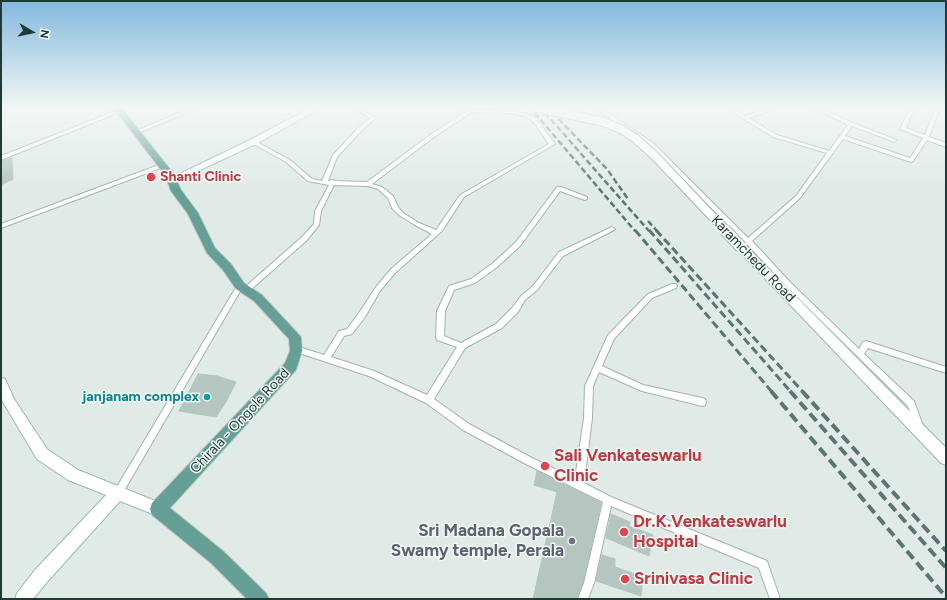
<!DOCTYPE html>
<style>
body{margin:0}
#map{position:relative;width:947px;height:600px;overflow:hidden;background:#e0ebe7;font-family:Figtree,sans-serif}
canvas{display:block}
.frame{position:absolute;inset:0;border:2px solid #213a36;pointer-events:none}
.north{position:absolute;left:12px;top:12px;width:40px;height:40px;-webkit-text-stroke:3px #f0f7f4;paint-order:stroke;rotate:99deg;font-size:11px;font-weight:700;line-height:16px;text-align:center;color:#213a36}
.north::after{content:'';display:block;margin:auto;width:14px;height:18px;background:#213a36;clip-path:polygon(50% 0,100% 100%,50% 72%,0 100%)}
</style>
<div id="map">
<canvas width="947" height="600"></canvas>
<div class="frame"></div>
<div class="north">N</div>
</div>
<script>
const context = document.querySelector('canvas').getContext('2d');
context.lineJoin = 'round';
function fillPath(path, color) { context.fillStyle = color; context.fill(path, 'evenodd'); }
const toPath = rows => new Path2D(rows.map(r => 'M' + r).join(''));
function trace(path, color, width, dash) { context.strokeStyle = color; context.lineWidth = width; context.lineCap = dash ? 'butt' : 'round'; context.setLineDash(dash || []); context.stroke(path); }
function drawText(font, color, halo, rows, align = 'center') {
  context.font = font + ' Figtree,sans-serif'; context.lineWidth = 3; context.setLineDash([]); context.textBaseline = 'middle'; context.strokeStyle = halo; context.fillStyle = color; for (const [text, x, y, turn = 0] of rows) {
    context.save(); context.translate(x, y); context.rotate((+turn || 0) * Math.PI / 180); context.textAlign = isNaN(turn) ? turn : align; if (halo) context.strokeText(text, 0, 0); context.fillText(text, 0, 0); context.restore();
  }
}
const building = toPath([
 [12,158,13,179,1,185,1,161,12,158],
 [198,374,217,376,236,382,226,402,216,417,179,411,198,374],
 [537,471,601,503,583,583,577,599,533,599,557,492,534,485,537,471],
 [611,514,630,522,629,526,653,535,649,556,606,538,611,514],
 [602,555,615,559,615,567,643,577,641,596,596,581,602,555]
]);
fillPath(building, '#b5c5c0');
trace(building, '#b3c4bf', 1);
const street = toPath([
 [196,106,203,106,138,133,133,132,196,106],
 [349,106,355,106,376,118,363,129,337,157,328,181,333,180,335,181,367,182,430,135,467,111,452,106,460,106,471,110,510,111,528,114,536,118,555,144,464,197,442,231,395,273,380,291,365,317,352,334,344,336,331,357,374,371,427,395,457,347,437,340,436,338,437,311,449,286,471,279,493,263,516,242,557,187,561,187,587,197,587,199,585,200,560,191,520,246,497,267,475,283,454,290,445,311,444,336,461,343,496,324,512,308,521,296,533,286,559,252,610,228,612,227,615,229,614,230,563,256,537,290,525,300,518,312,502,328,465,348,434,399,469,424,532,458,575,479,584,418,585,386,608,335,648,294,672,284,676,284,677,286,676,288,652,298,614,339,602,366,643,385,702,398,705,399,706,402,705,405,702,406,642,391,599,372,593,386,592,418,584,483,611,497,767,561,780,599,770,599,759,568,611,506,594,583,588,599,578,599,584,583,603,502,526,464,463,430,426,403,369,376,293,351,292,349,293,347,296,346,324,355,339,331,347,329,359,313,376,287,391,269,432,234,415,225,399,215,392,208,388,198,378,189,368,186,334,185,321,211,319,225,306,241,248,292,244,292,243,290,244,288,302,237,314,224,315,211,329,185,308,181,286,162,250,142,251,141,255,141,290,160,312,179,322,181,333,155,359,127,371,118,349,106],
 [472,112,510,113,525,116,532,120,549,144,460,195,436,230,419,223,403,213,398,207,393,196,382,187,372,184,434,137,472,112],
 [592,106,598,106,653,143,748,238,796,196,827,153,773,137,723,106,729,106,745,116,776,106,783,106,749,118,777,135,829,151,848,125,810,106,816,106,853,123,897,140,894,142,892,141,852,126,845,136,910,158,923,138,900,129,911,106,915,106,906,128,925,135,937,106,941,106,929,137,946,143,946,147,927,140,913,161,911,162,843,139,800,198,752,241,790,282,859,349,863,342,866,341,946,367,946,373,868,348,864,354,914,401,923,426,922,429,919,430,916,429,908,406,786,286,748,245,744,245,743,243,744,241,649,145,592,106],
 [113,112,117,113,1,160,1,156,113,112],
 [156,166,159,168,158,169,1,228,1,224,156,166],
 [240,283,243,286,242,288,121,496,118,498,115,496,113,493,115,490,238,284,240,283]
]);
const secondary = toPath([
 [314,106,324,106,256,144,174,182,171,183,167,180,250,140,314,106],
 [741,243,745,245,946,448,946,465,941,463,737,249,736,247,741,243],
 [1,378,5,379,14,399,47,449,78,470,163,504,165,509,163,514,158,516,120,501,47,582,33,599,15,599,17,593,35,570,106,495,68,480,37,459,3,402,1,398,1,378]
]);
const primary = toPath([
 [112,106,120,106,173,173,181,190,198,213,215,248,231,264,244,283,262,295,301,337,302,351,296,370,170,508,223,551,266,593,269,599,247,599,211,563,152,515,150,509,152,503,285,363,290,351,289,339,254,301,236,289,223,270,207,253,188,214,171,191,165,175,112,106]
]);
trace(street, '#a3b2ae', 2);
trace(secondary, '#9fb6b0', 2);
trace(primary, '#c1c8c7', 2);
fillPath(street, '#fff');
fillPath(secondary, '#fff');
fillPath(primary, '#659f96');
trace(toPath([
 [529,106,635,231],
 [539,106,649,231],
 [546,106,607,169,628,199],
 [648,221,657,231]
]), '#5b7672', 2.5, [6, 3]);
trace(toPath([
 [635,230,772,392],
 [649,230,791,392],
 [656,230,803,392]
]), '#5b7672', 3, [8, 4]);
trace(toPath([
 [771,391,946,597],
 [790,391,946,568],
 [802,391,946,551]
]), '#5b7672', 4, [10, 5]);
const secondaryBridgeFar1 = toPath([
 [531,106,604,122,621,129,635,138,655,156,726,231]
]);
const secondaryBridge = toPath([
 [725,230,741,247]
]);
trace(secondaryBridgeFar1, '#9fb6b0', 10, []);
trace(secondaryBridge, '#9fb6b0', 13, []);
trace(secondaryBridgeFar1, '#fff', 8);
trace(secondaryBridge, '#fff', 11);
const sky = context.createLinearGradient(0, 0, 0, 190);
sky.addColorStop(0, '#82b8de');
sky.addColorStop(0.56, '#f1f6f4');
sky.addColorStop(1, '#f1f6f400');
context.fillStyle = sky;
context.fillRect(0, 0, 947, 190);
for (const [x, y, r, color] of [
 [151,177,5,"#e0444e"],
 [207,397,4,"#0f9aa8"],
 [545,466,5,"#e0444e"],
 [624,532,5,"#e0444e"],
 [572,541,4,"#6b7280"],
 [625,579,5,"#e0444e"]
]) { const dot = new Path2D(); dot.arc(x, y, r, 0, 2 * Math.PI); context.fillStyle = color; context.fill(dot); trace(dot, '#f0f7f4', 1.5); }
drawText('bold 14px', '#be3a42', '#f0f7f4', [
 ["Shanti Clinic",160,177]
], 'left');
drawText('14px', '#213a36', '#f0f7f4', [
 ["Karamchedu Road",753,259,46],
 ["Chirala - Ongole Road",240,421,-47]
]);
drawText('bold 14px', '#0d838f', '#f0f7f4', [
 ["janjanam complex",199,397]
], 'right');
drawText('bold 17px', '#be3a42', '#f0f7f4', [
 ["Sali Venkateswarlu",554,456],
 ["Clinic",554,476],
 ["Dr.K.Venkateswarlu",633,522],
 ["Hospital",633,542],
 ["Srinivasa Clinic",634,579]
], 'left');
drawText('bold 17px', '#5b616d', '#f0f7f4', [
 ["Sri Madana Gopala",564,531],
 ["Swamy temple, Perala",564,551]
], 'right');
</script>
